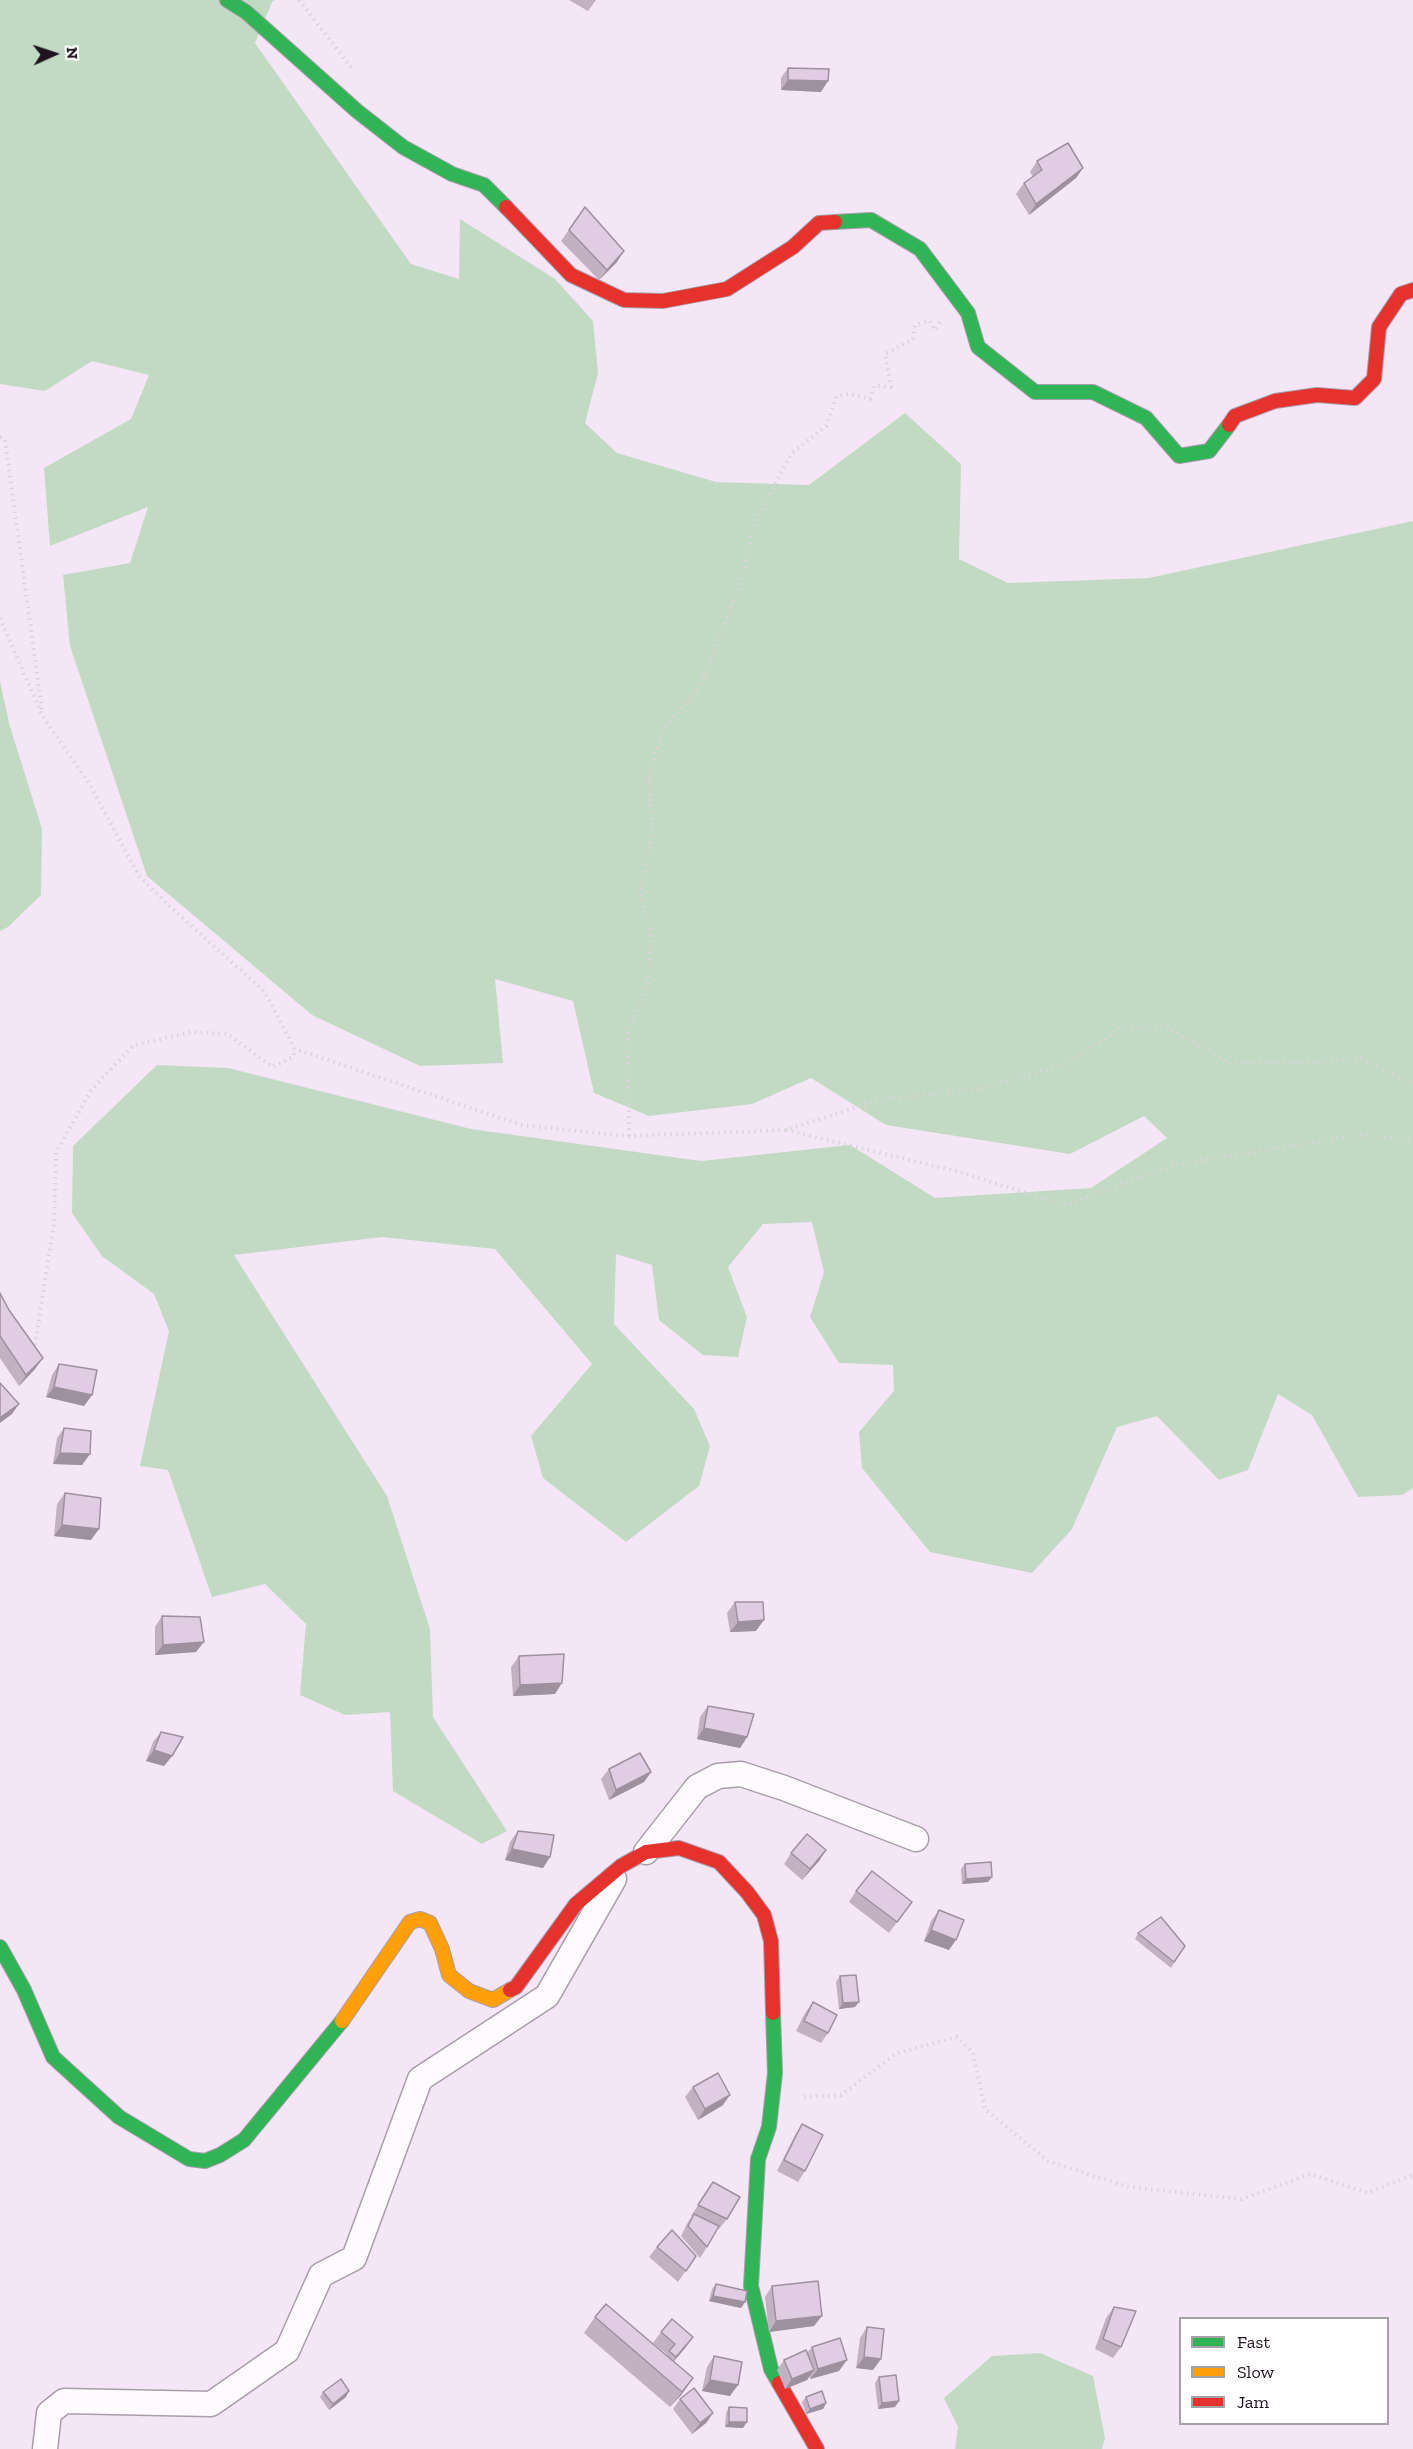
<!DOCTYPE html>
<style>
body{margin:0}
#map{position:relative;width:1413px;height:2449px;overflow:hidden;background:#f4e6f6;font-family:"Zilla Slab",serif}
canvas{display:block}
.legend{position:absolute;left:1179px;top:2317px;width:210px;height:108px;box-sizing:border-box;background:#fff;border:2px solid #a5a1a6;margin:0;padding:8px 10px;list-style:none;font-size:18px;color:#1f1320}
.legend li{display:flex;align-items:center;gap:12px;height:30px}
.legend b{width:30px;border:2px solid #a5a1a6}
.north{position:absolute;left:24px;top:24px;width:60px;height:60px;-webkit-text-stroke:4px #fff;paint-order:stroke;rotate:87deg;font-size:16px;font-weight:700;line-height:24px;text-align:center;color:#1f1320}
.north::after{content:'';display:block;margin:auto;width:21px;height:27px;background:#1f1320;clip-path:polygon(50% 0,100% 100%,50% 72%,0 100%)}
</style>
<div id="map">
<canvas width="1413" height="2449"></canvas>
<ul class="legend">
<li><b style="height:8px;background:#30b455"></b>Fast</li>
<li><b style="height:8px;background:#ff9f0a"></b>Slow</li>
<li><b style="height:8px;background:#e5322d"></b>Jam</li>
</ul>
<div class="north">N</div>
</div>
<script>
const context = document.querySelector('canvas').getContext('2d');
context.lineJoin = 'round';
function fillPath(path, color) { context.fillStyle = color; context.fill(path, 'evenodd'); }
const toPath = rows => new Path2D(rows.map(r => 'M' + r).join(''));
function trace(path, color, width, dash) { context.strokeStyle = color; context.lineWidth = width; context.lineCap = dash ? 'butt' : 'round'; context.setLineDash(dash || []); context.stroke(path); }
fillPath(toPath([
 [0,0,275,0,272,2,255,43,411,264,459,279,460,219,555,279,593,321,598,373,585,423,617,453,716,482,809,485,905,413,961,464,959,559,1008,583,1149,578,1413,521,1413,1488,1402,1495,1358,1497,1312,1415,1278,1394,1248,1470,1219,1480,1157,1416,1117,1427,1072,1529,1032,1573,930,1552,862,1468,859,1432,894,1391,893,1365,839,1363,810,1317,824,1272,812,1222,763,1224,728,1267,747,1317,738,1357,703,1355,659,1320,652,1265,616,1254,614,1324,694,1409,710,1446,699,1486,626,1542,543,1478,531,1436,592,1364,495,1249,382,1237,234,1255,387,1496,430,1629,433,1717,507,1831,482,1844,393,1791,390,1712,345,1715,300,1695,306,1624,265,1584,212,1597,168,1470,140,1466,169,1331,154,1294,102,1256,72,1213,73,1146,157,1065,228,1068,471,1129,701,1161,850,1145,935,1198,1091,1188,1167,1138,1144,1116,1070,1154,886,1125,811,1078,752,1104,649,1116,594,1093,573,1001,495,979,503,1063,420,1066,312,1015,147,876,70,646,63,575,130,563,148,507,50,546,44,468,131,419,149,375,92,361,45,391,0,384],
 [0,681,9,723,42,829,41,895,8,927,0,931],
 [1040,2353,1093,2376,1105,2438,1102,2449,955,2449,958,2427,944,2398,992,2356]
]), '#c2dac3');
const street = toPath([
 [646,1852,697,1787,718,1776,741,1774,784,1788,916,1839],
 [45,2449,49,2413,64,2401,211,2404,287,2351,321,2275,354,2258,420,2079,547,1996,614,1879]
]);
const fast = toPath([
 [227,0,246,12,357,111,403,147,452,174,484,185,506,207],
 [835,222,871,220,920,249,968,313,978,347,1035,392,1093,392,1146,418,1179,456,1209,451,1229,425],
 [0,1947,24,1990,53,2057,119,2117,189,2159,205,2161,220,2155,244,2140,342,2021],
 [773,2013,775,2073,769,2127,758,2159,751,2286,771,2369,779,2383]
]);
const slow = toPath([
 [342,2021,410,1922,420,1919,430,1923,442,1949,449,1975,469,1991,493,2000,510,1990]
]);
const jam = toPath([
 [506,207,571,275,624,300,663,301,727,289,793,247,819,223,835,222],
 [1229,425,1235,416,1275,401,1317,395,1355,398,1374,379,1379,327,1401,294,1413,290],
 [510,1990,516,1987,576,1904,621,1866,646,1852,679,1848,719,1862,747,1892,764,1915,771,1941,773,2013],
 [779,2383,817,2449]
]);
trace(street, '#a99daa', 27);
trace(fast, '#a99daa', 16);
trace(slow, '#a99daa', 16);
trace(jam, '#a99daa', 16);
trace(toPath([
 [299,0,354,71],
 [0,437,5,440,42,710],
 [0,618,43,717,90,785,139,876,166,903,264,991,295,1049,521,1125,628,1136,786,1130,878,1100,983,1088,1063,1065,1120,1029,1165,1026,1229,1063,1322,1062,1361,1058,1408,1082,1413,1081],
 [786,1130,959,1172,1066,1205,1173,1165,1358,1135,1413,1140],
 [629,1136,628,1032,648,983,651,932,640,893,653,832,648,777,664,728,699,688,743,577,753,526,791,454,826,426,837,396,850,394,870,399,874,386,891,387,885,354,913,339,915,325,930,321,934,330,941,321],
 [35,1345,54,1223,56,1152,92,1089,134,1045,192,1032,228,1034,272,1067,293,1057,295,1049],
 [804,2097,841,2095,897,2053,957,2037,973,2053,985,2109,1048,2161,1129,2187,1242,2199,1311,2174,1367,2193,1413,2175]
]), '#d8d4d8', 4, [1.5, 4.5]);
trace(street, '#fdfbfe', 24);
trace(fast, '#30b455', 14);
trace(slow, '#ff9f0a', 14);
trace(jam, '#e5322d', 14);
fillPath(toPath([
 [569,0,596,0,588,11],
 [788,68,821,92,781,90,781,78],
 [1037,161,1083,168,1076,178,1029,215,1016,194,1024,183,1033,177,1030,172],
 [585,207,617,262,599,280,561,241],
 [0,1293,35,1369,19,1386,0,1358],
 [59,1364,92,1395,84,1406,46,1397,52,1375],
 [64,1428,90,1454,82,1465,53,1464,57,1438],
 [65,1493,91,1540,54,1536,57,1504],
 [735,1602,756,1631,730,1632,727,1613],
 [162,1616,196,1652,155,1655,155,1627],
 [519,1656,555,1694,513,1696,511,1667],
 [708,1706,747,1737,740,1748,697,1739,700,1717],
 [161,1732,172,1756,164,1766,146,1761,153,1742],
 [609,1769,651,1772,644,1782,609,1800,601,1779],
 [518,1831,543,1868,505,1860,510,1842],
 [826,1850,819,1861,802,1880,784,1864,791,1853],
 [965,1864,992,1877,988,1882,962,1884,961,1869],
 [856,1891,912,1902,889,1933,849,1902],
 [939,1910,949,1950,924,1941,931,1921],
 [1138,1933,1185,1946,1171,1968,1135,1939],
 [840,1976,855,2007,839,2009,836,1982],
 [813,2002,828,2033,821,2043,796,2031,805,2013],
 [693,2087,723,2105,698,2120,685,2097],
 [802,2124,805,2171,798,2182,777,2171,795,2135],
 [713,2182,727,2219,719,2229,717,2228,707,2247,700,2258,681,2236,687,2224,692,2216,691,2216],
 [657,2247,696,2256,678,2282,649,2257],
 [716,2284,745,2302,741,2308,709,2301,712,2289],
 [772,2286,814,2326,769,2332,765,2297],
 [1114,2307,1121,2347,1113,2358,1095,2349,1106,2318],
 [595,2317,666,2355,667,2354,653,2343,661,2332,686,2347,674,2361,682,2394,670,2407,584,2333],
 [867,2327,873,2370,856,2368,860,2338],
 [812,2347,839,2371,810,2379,810,2376,807,2380,785,2389,777,2370,784,2360,807,2353],
 [714,2356,730,2396,702,2391,707,2367],
 [879,2377,895,2407,878,2409,875,2383],
 [323,2392,346,2397,329,2410,320,2397],
 [806,2397,826,2403,823,2409,806,2414,802,2402],
 [680,2399,713,2413,706,2423,692,2434,673,2409],
 [729,2407,743,2428,725,2427,726,2413]
]), '#c2b0c3');
fillPath(toPath([
 [788,80,828,81,821,92,781,90],
 [1083,168,1076,178,1029,215,1036,204],
 [624,251,617,262,599,280,607,270],
 [43,1358,35,1369,19,1386,26,1375],
 [54,1387,92,1395,84,1406,46,1397],
 [19,1404,12,1414,0,1423,0,1418],
 [60,1453,90,1454,82,1465,53,1464],
 [62,1525,99,1529,91,1540,54,1536],
 [764,1620,756,1631,730,1632,738,1622],
 [204,1642,196,1652,155,1655,163,1645],
 [562,1683,555,1694,513,1696,520,1685],
 [704,1728,747,1737,740,1748,697,1739],
 [154,1750,172,1756,164,1766,146,1761],
 [651,1772,644,1782,609,1800,616,1790],
 [512,1849,550,1857,543,1868,505,1860],
 [826,1850,819,1861,802,1880,810,1869],
 [992,1877,988,1882,962,1884,966,1879],
 [931,1930,956,1940,949,1950,924,1941],
 [859,2002,855,2007,839,2009,843,2003],
 [730,2095,723,2105,698,2120,705,2109],
 [713,2296,745,2302,741,2308,709,2301],
 [822,2316,814,2326,769,2332,776,2321],
 [693,2337,686,2347,668,2368,676,2357],
 [864,2357,881,2359,873,2370,856,2368],
 [847,2360,839,2371,810,2379,818,2369],
 [814,2370,807,2380,785,2389,792,2379],
 [693,2378,682,2394,670,2407,682,2392],
 [710,2380,738,2385,730,2396,702,2391],
 [349,2391,346,2397,329,2410,333,2404],
 [899,2401,895,2407,878,2409,882,2403],
 [826,2403,823,2409,806,2414,810,2409],
 [713,2413,706,2423,692,2434,700,2423],
 [729,2422,747,2422,743,2428,725,2427]
]), '#9e909f');
const building = toPath([
 [788,68,829,69,828,81,788,80,788,68],
 [1068,143,1083,168,1036,204,1024,183,1042,170,1037,161,1068,143],
 [585,207,624,251,607,270,569,230,585,207],
 [0,1293,9,1310,43,1358,26,1375,0,1336,0,1293],
 [59,1364,97,1370,92,1395,54,1387,59,1364],
 [0,1383,19,1404,0,1418,0,1383],
 [64,1428,91,1431,90,1454,60,1453,64,1428],
 [65,1493,101,1498,99,1529,62,1525,65,1493],
 [735,1602,763,1602,764,1620,738,1622,735,1602],
 [162,1616,200,1617,204,1642,163,1645,162,1616],
 [564,1654,562,1683,520,1685,519,1656,564,1654],
 [708,1706,754,1714,747,1737,704,1728,708,1706],
 [161,1732,183,1737,172,1756,154,1750,161,1732],
 [640,1753,651,1772,616,1790,609,1769,640,1753],
 [518,1831,554,1835,550,1857,512,1849,518,1831],
 [807,1834,826,1850,810,1869,791,1853,807,1834],
 [991,1862,992,1877,966,1879,965,1864,991,1862],
 [872,1871,912,1902,897,1922,856,1891,872,1871],
 [939,1910,964,1920,956,1940,931,1930,939,1910],
 [1161,1917,1185,1946,1174,1962,1138,1933,1161,1917],
 [856,1975,859,2002,843,2003,840,1976,856,1975],
 [813,2002,837,2015,828,2033,804,2021,813,2002],
 [718,2073,730,2095,705,2109,693,2087,718,2073],
 [802,2124,823,2135,805,2171,784,2160,802,2124],
 [713,2182,740,2197,727,2219,698,2205,713,2182],
 [694,2214,719,2226,707,2247,688,2226,694,2214],
 [672,2230,696,2256,686,2271,657,2247,672,2230],
 [818,2281,822,2316,776,2321,772,2286,818,2281],
 [716,2284,747,2291,745,2302,713,2296,716,2284],
 [606,2304,693,2378,682,2392,595,2317,606,2304],
 [1114,2307,1136,2311,1121,2347,1103,2339,1114,2307],
 [672,2319,693,2337,676,2357,669,2351,675,2344,661,2332,672,2319],
 [867,2327,884,2329,881,2359,864,2357,867,2327],
 [840,2338,847,2360,818,2369,812,2347,840,2338],
 [806,2350,814,2370,792,2379,784,2360,806,2350],
 [714,2356,742,2362,738,2385,710,2380,714,2356],
 [896,2375,899,2401,882,2403,879,2377,896,2375],
 [341,2379,349,2391,333,2404,323,2392,341,2379],
 [694,2388,713,2413,700,2423,680,2399,694,2388],
 [822,2391,826,2403,810,2409,806,2397,822,2391],
 [729,2407,747,2408,747,2422,729,2422,729,2407]
]);
fillPath(building, '#e1cde3');
trace(building, '#9e909f', 1.5);
</script>
